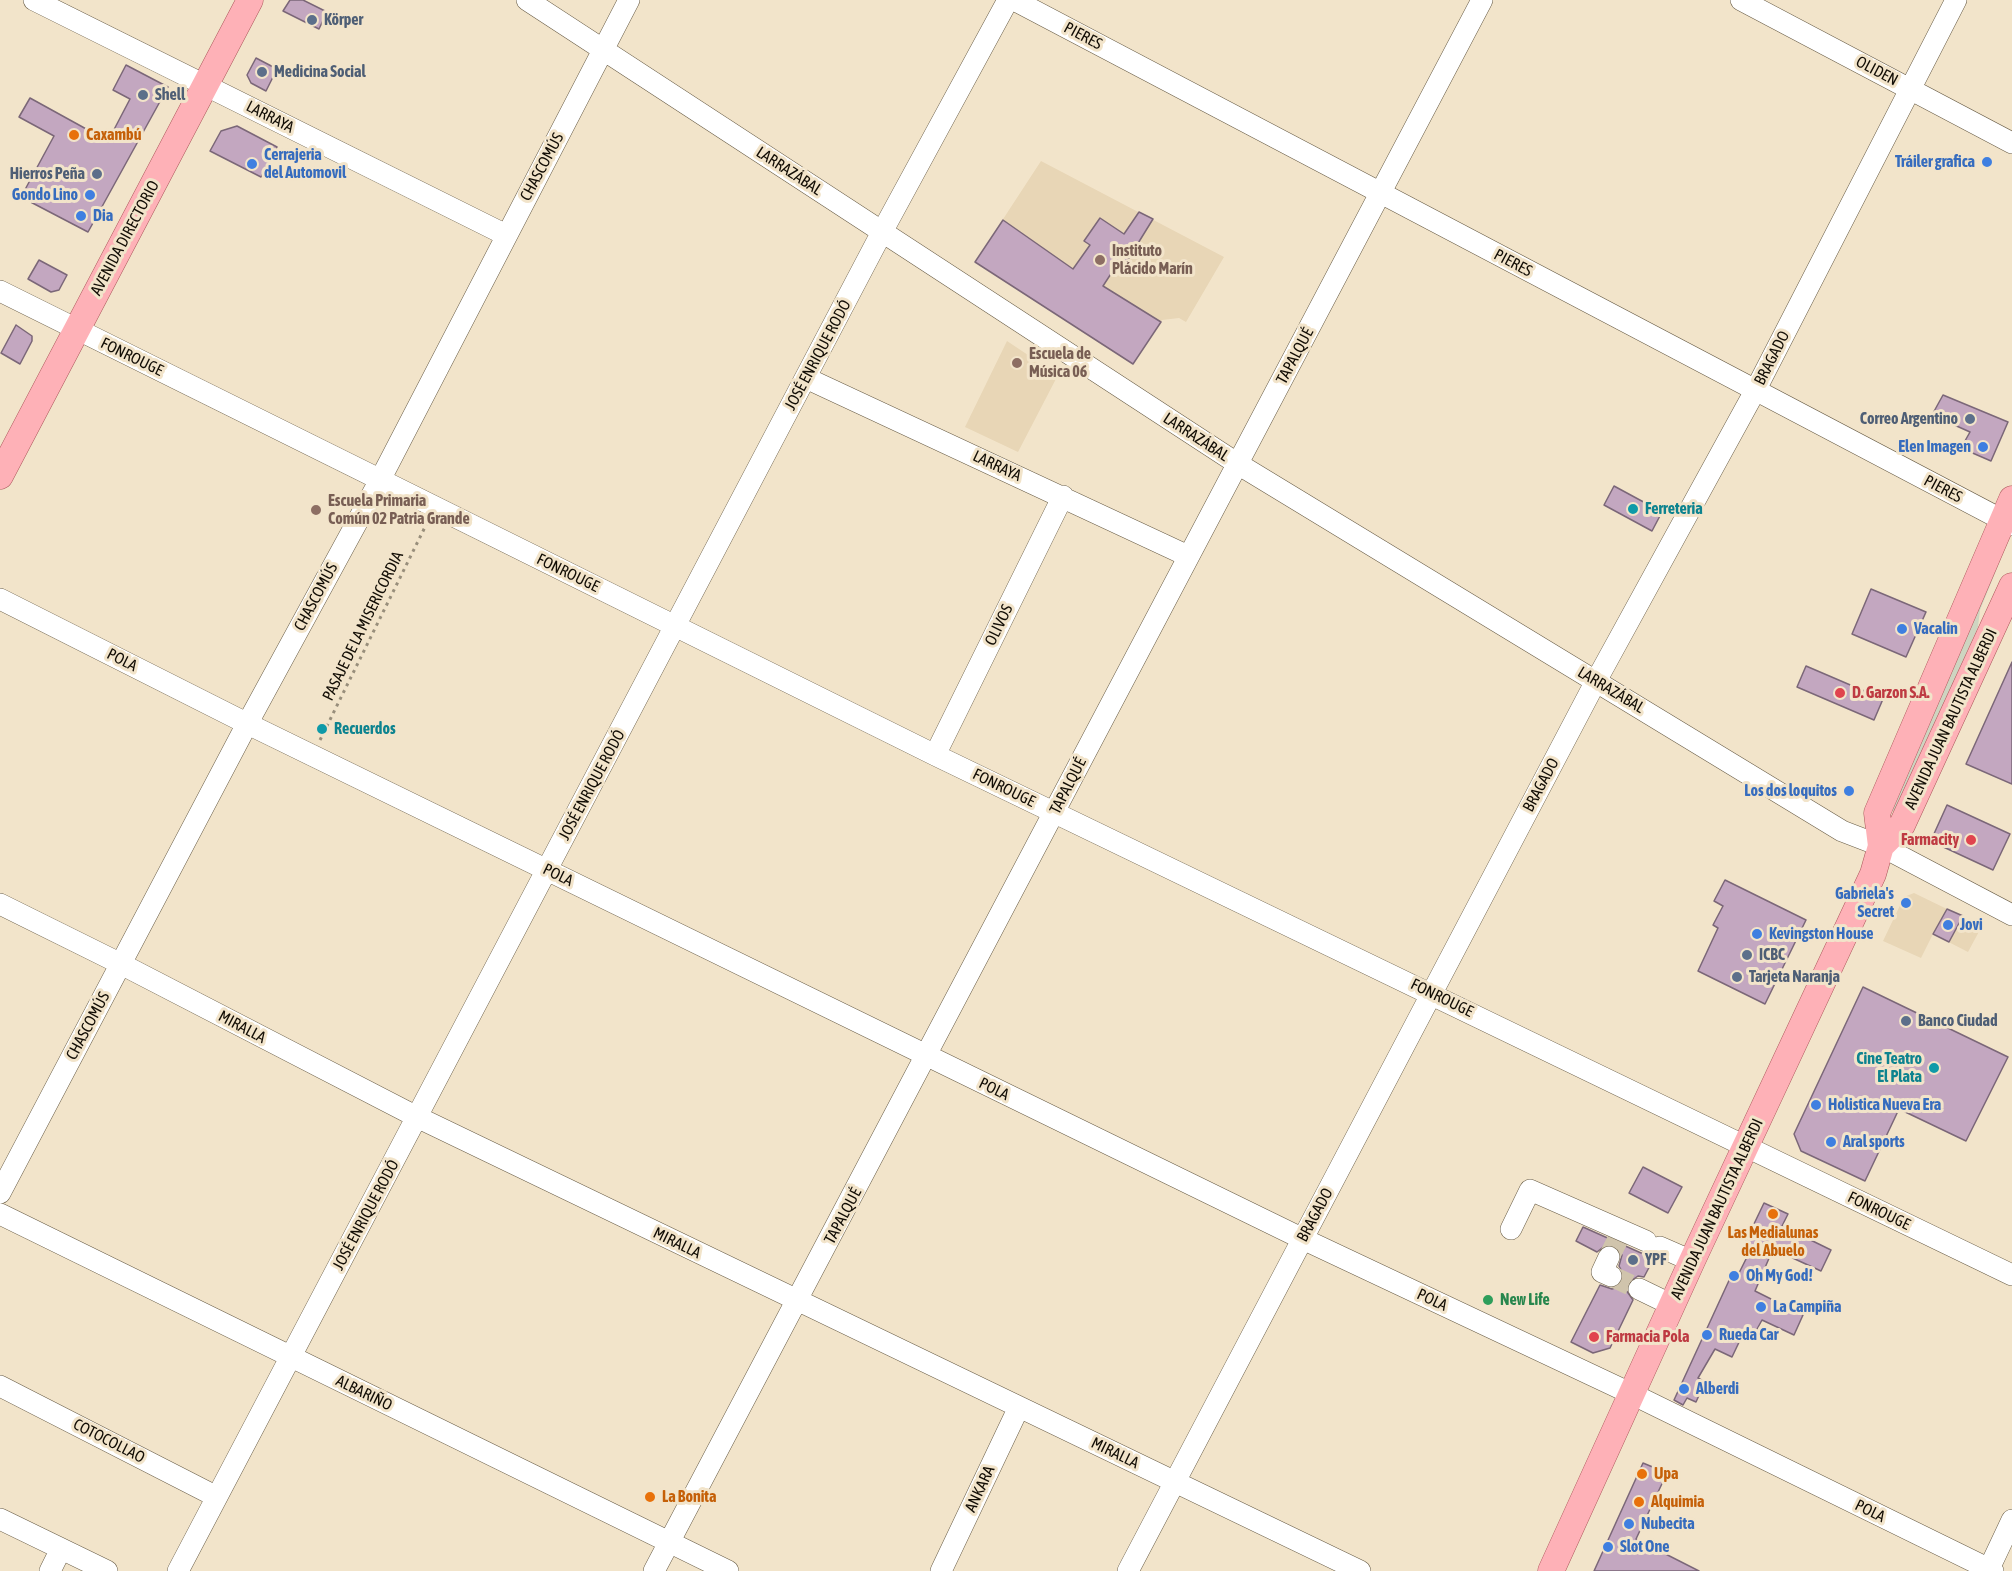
<!DOCTYPE html>
<meta charset="utf-8">
<style>
body{margin:0}
canvas{display:block;background:#f2e4ca}
</style>
<canvas width="2012" height="1571"></canvas>
<script>
const context = document.querySelector('canvas').getContext('2d');
context.lineJoin = 'round';
function fillPath(path, color) { context.fillStyle = color; context.fill(path, 'evenodd'); }
const toPath = rows => new Path2D(rows.map(r => 'M' + r).join(''));
function trace(path, color, width, dash) { context.strokeStyle = color; context.lineWidth = width; context.lineCap = dash ? 'butt' : 'round'; context.setLineDash(dash || []); context.stroke(path); }
function drawText(font, color, halo, rows, align = 'center') {
  context.font = font + ' "Asap Condensed",sans-serif'; context.lineWidth = 6; context.setLineDash([]); context.textBaseline = 'middle'; context.strokeStyle = halo; context.fillStyle = color; for (const [text, x, y, turn = 0] of rows) {
    context.save(); context.translate(x, y); context.rotate((+turn || 0) * Math.PI / 180); context.textAlign = isNaN(turn) ? turn : align; if (halo) context.strokeText(text, 0, 0); context.fillText(text, 0, 0); context.restore();
  }
}
fillPath(toPath([
 [1041,161,1224,257,1186,322,1179,318,1162,320,1133,364,975,262],
 [1007,341,1058,375,1018,452,965,427],
 [1914,893,1982,926,1968,952,1933,934,1921,958,1883,941,1904,897]
]), '#e8d6b6');
fillPath(toPath([
 [2000,561,1980,610,1978,627,1896,812,1890,809]
]), '#ced5c1');
const building = toPath([
 [290,0,303,0,327,12,319,29,283,11,290,0],
 [256,58,277,69,266,91,251,83,247,75,256,58],
 [126,65,168,87,88,232,21,197,54,136,19,117,30,98,108,141,130,99,113,90,126,65],
 [237,126,277,147,261,177,210,151,221,131,237,126],
 [1139,212,1153,219,1124,266,1118,263,1103,286,1161,322,1133,364,975,262,1003,220,1073,269,1090,245,1084,241,1100,218,1124,234,1139,212],
 [39,260,67,275,59,290,51,292,28,279,39,260],
 [16,325,32,336,32,341,20,364,1,353,16,325],
 [1943,395,2008,422,1991,461,1961,448,1970,432,1932,415,1943,395],
 [1614,486,1662,512,1652,531,1604,505,1614,486],
 [1871,589,1926,612,1906,657,1852,634,1871,589],
 [2012,662,2012,784,1966,764,2012,662],
 [1806,666,1883,699,1874,720,1797,687,1806,666],
 [1947,805,2010,834,1993,870,1937,844,1933,836,1947,805],
 [1725,880,1806,920,1765,1004,1698,971,1718,928,1713,925,1723,906,1714,901,1725,880],
 [1947,909,1963,916,1949,942,1933,934,1947,909],
 [1863,987,2008,1057,1966,1141,1899,1109,1865,1181,1801,1151,1794,1134,1863,987],
 [1643,1167,1682,1187,1668,1213,1629,1193,1643,1167],
 [1764,1203,1788,1214,1782,1226,1831,1250,1821,1271,1773,1249,1755,1291,1803,1315,1794,1335,1762,1320,1751,1340,1742,1336,1732,1357,1715,1349,1698,1378,1705,1382,1696,1402,1687,1398,1683,1405,1674,1400,1732,1274,1737,1277,1748,1255,1741,1251,1764,1203],
 [1583,1227,1641,1253,1649,1253,1654,1258,1644,1277,1638,1276,1628,1283,1626,1290,1633,1300,1610,1348,1593,1353,1571,1342,1600,1285,1612,1289,1618,1287,1624,1275,1619,1266,1622,1255,1615,1246,1607,1244,1597,1252,1576,1241,1583,1227],
 [1643,1463,1667,1473,1636,1539,1699,1571,1594,1571,1643,1463]
]);
fillPath(building, '#c3a7c0');
trace(building, '#7b6778', 1.5);
trace(toPath([
 [1609,1257,1619,1237],
 [1611,1276,1639,1289]
]), '#d0c4ac', 21, [21, 10]);
const minor = toPath([
 [34,0,506,235],
 [527,0,1238,464,1842,831,1881,846,2012,915],
 [1014,0,2012,525],
 [1741,0,2012,143],
 [0,291,935,755,2012,1275],
 [806,378,1188,556],
 [0,599,248,724,928,1056,1303,1239,1632,1394,1993,1571],
 [935,755,1063,496],
 [0,904,121,964,417,1117,1360,1571],
 [0,1193,246,726,380,480,629,0],
 [0,1214,728,1571],
 [1511,1229,1530,1190,1646,1241],
 [1660,1247,1692,1261],
 [1609,1257,1602,1272,1611,1276],
 [1639,1289,1672,1305],
 [0,1386,217,1497],
 [0,1519,107,1571],
 [50,1571,61,1549],
 [178,1571,882,232,1008,0],
 [654,1571,1482,0],
 [941,1571,1019,1407],
 [1128,1571,1596,681,1755,391,1956,0],
 [1988,1571,2012,1520]
]);
const major = toPath([
 [0,476,250,0],
 [1881,846,1902,825,2012,586],
 [1551,1571,1692,1261,1873,874,1881,846,1877,813,2012,499]
]);
trace(minor, '#685c46', 22);
trace(major, '#ab565a', 27);
trace(toPath([
 [320,740,427,523]
]), '#988e7b', 3, [3, 4.5]);
trace(minor, '#fff', 21);
trace(major, '#feb1b7', 26);
for (const [x, y, r, color] of [
 [312,20,6,"#5c6f8a"],
 [262,72,6,"#5c6f8a"],
 [143,95,6,"#5c6f8a"],
 [74,135,6,"#e8710a"],
 [1987,162,6,"#3f7fe0"],
 [252,164,6,"#3f7fe0"],
 [97,174,6,"#5c6f8a"],
 [90,195,6,"#3f7fe0"],
 [81,216,6,"#3f7fe0"],
 [1100,260,6,"#8d6e63"],
 [1017,363,6,"#8d6e63"],
 [1970,419,6,"#5c6f8a"],
 [1983,447,6,"#3f7fe0"],
 [1633,509,6,"#0f9aa8"],
 [316,510,6,"#8d6e63"],
 [1902,629,6,"#3f7fe0"],
 [1840,693,6,"#e0444e"],
 [322,729,6,"#0f9aa8"],
 [1849,791,6,"#3f7fe0"],
 [1971,840,6,"#e0444e"],
 [1906,903,6,"#3f7fe0"],
 [1948,925,6,"#3f7fe0"],
 [1757,934,6,"#3f7fe0"],
 [1747,955,6,"#5c6f8a"],
 [1737,977,6,"#5c6f8a"],
 [1906,1021,6,"#5c6f8a"],
 [1934,1068,6,"#0f9aa8"],
 [1816,1105,6,"#3f7fe0"],
 [1831,1142,6,"#3f7fe0"],
 [1773,1214,6,"#e8710a"],
 [1633,1260,6,"#5c6f8a"],
 [1734,1276,6,"#3f7fe0"],
 [1488,1300,6,"#2e9e5b"],
 [1761,1307,6,"#3f7fe0"],
 [1707,1335,6,"#3f7fe0"],
 [1594,1337,6,"#e0444e"],
 [1684,1389,6,"#3f7fe0"],
 [1642,1474,6,"#e8710a"],
 [650,1497,6,"#e8710a"],
 [1639,1502,6,"#e8710a"],
 [1629,1524,6,"#3f7fe0"],
 [1608,1547,6,"#3f7fe0"]
]) { const dot = new Path2D(); dot.arc(x, y, r, 0, 2 * Math.PI); context.fillStyle = color; context.fill(dot); trace(dot, '#f2e4ca', 2); }
drawText('bold 16px', '#4e5e75', '#f2e4ca', [
 ["Körper",324,20],
 ["Medicina Social",274,72],
 ["Shell",155,95],
 ["Hierros Peña",85,174,"right"],
 ["Correo Argentino",1958,419,"right"],
 ["ICBC",1759,955],
 ["Tarjeta Naranja",1749,977],
 ["Banco Ciudad",1918,1021],
 ["YPF",1645,1260]
], 'left');
drawText('16px', '#120d05', '#f2e4ca', [
 ["PIERES",1083,36,28],
 ["OLIDEN",1877,71,28],
 ["LARRAYA",270,117,27],
 ["CHASCOMÚS",542,167,-62],
 ["LARRAZÁBAL",789,171,33],
 ["AVENIDA DIRECTORIO",125,238,-62],
 ["PIERES",1513,263,28],
 ["JOSÉ ENRIQUE RODÓ",818,355,-62],
 ["TAPALQUÉ",1295,356,-62],
 ["FONROUGE",132,357,26],
 ["BRAGADO",1772,358,-63],
 ["LARRAZÁBAL",1196,437,33],
 ["LARRAYA",997,466,25],
 ["PIERES",1943,489,28],
 ["FONROUGE",568,573,26],
 ["CHASCOMÚS",316,597,-62],
 ["OLIVOS",999,625,-64],
 ["PASAJE DE LA MISERICORDIA",363,626,-64],
 ["POLA",122,660,27],
 ["LARRAZÁBAL",1611,690,31],
 ["AVENIDA JUAN BAUTISTA ALBERDI",1951,719,-65],
 ["JOSÉ ENRIQUE RODÓ",592,785,-62],
 ["BRAGADO",1541,785,-62],
 ["TAPALQUÉ",1068,786,-63],
 ["FONROUGE",1004,788,26],
 ["POLA",558,875,26],
 ["FONROUGE",1442,998,26],
 ["CHASCOMÚS",88,1026,-62],
 ["MIRALLA",242,1027,28],
 ["POLA",994,1089,26],
 ["AVENIDA JUAN BAUTISTA ALBERDI",1717,1209,-65],
 ["FONROUGE",1879,1211,26],
 ["JOSÉ ENRIQUE RODÓ",366,1215,-62],
 ["BRAGADO",1315,1215,-62],
 ["TAPALQUÉ",843,1216,-62],
 ["MIRALLA",677,1243,26],
 ["POLA",1432,1300,25],
 ["ALBARIÑO",364,1393,26],
 ["COTOCOLLAO",109,1441,27],
 ["MIRALLA",1115,1453,26],
 ["ANKARA",980,1489,-65],
 ["POLA",1870,1511,26]
]);
drawText('bold 16px', '#c56008', '#f2e4ca', [
 ["Caxambú",86,135],
 ["Las Medialunas",1773,1233,"center"],
 ["del Abuelo",1773,1251,"center"],
 ["Upa",1654,1474],
 ["La Bonita",662,1497],
 ["Alquimia",1651,1502]
], 'left');
drawText('bold 16px', '#366cbe', '#f2e4ca', [
 ["Cerrajeria",264,155],
 ["del Automovil",264,173],
 ["Tráiler grafica",1975,162,"right"],
 ["Gondo Lino",78,195,"right"],
 ["Dia",93,216],
 ["Elen Imagen",1971,447,"right"],
 ["Vacalin",1914,629],
 ["Los dos loquitos",1837,791,"right"],
 ["Gabriela's",1894,894,"right"],
 ["Secret",1894,912,"right"],
 ["Jovi",1960,925],
 ["Kevingston House",1769,934],
 ["Holistica Nueva Era",1828,1105],
 ["Aral sports",1843,1142],
 ["Oh My God!",1746,1276],
 ["La Campiña",1773,1307],
 ["Rueda Car",1719,1335],
 ["Alberdi",1696,1389],
 ["Nubecita",1641,1524],
 ["Slot One",1620,1547]
], 'left');
drawText('bold 16px', '#785e54', '#f2e4ca', [
 ["Instituto",1112,251],
 ["Plácido Marín",1112,269],
 ["Escuela de",1029,354],
 ["Música 06",1029,372],
 ["Escuela Primaria",328,501],
 ["Común 02 Patria Grande",328,519]
], 'left');
drawText('bold 16px', '#0d838f', '#f2e4ca', [
 ["Ferreteria",1645,509],
 ["Recuerdos",334,729],
 ["Cine Teatro",1922,1059,"right"],
 ["El Plata",1922,1077,"right"]
], 'left');
drawText('bold 16px', '#be3a42', '#f2e4ca', [
 ["D. Garzon S.A.",1852,693],
 ["Farmacity",1959,840,"right"],
 ["Farmacia Pola",1606,1337]
], 'left');
drawText('bold 16px', '#27864d', '#f2e4ca', [
 ["New Life",1500,1300]
], 'left');
</script>
